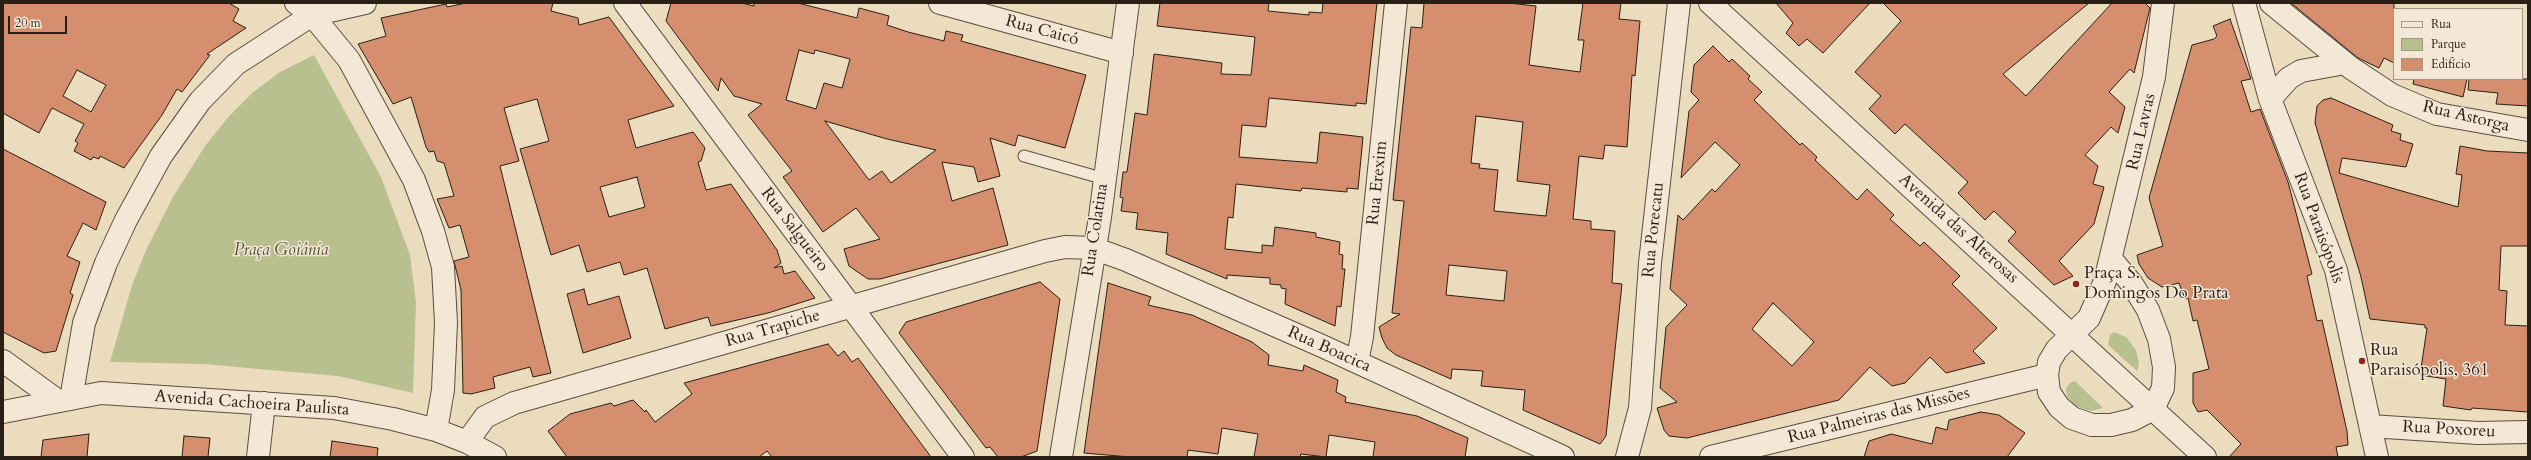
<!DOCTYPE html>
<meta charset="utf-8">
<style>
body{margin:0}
#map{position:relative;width:2531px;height:460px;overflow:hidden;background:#ecdcbe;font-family:Cardo,serif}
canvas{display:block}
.frame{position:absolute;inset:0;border:4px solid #2a1f15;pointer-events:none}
.legend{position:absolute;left:2393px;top:8px;width:130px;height:72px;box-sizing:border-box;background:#f3e8d5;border:1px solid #a39888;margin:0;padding:5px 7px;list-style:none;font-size:12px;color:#2a1f15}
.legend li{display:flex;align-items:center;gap:8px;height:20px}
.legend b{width:20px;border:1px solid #a39888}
.scale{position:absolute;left:8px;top:16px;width:59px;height:18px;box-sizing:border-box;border:2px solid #2a1f15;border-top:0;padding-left:5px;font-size:12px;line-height:14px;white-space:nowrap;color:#2a1f15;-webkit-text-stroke:3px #f3e8d5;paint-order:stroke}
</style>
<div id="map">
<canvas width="2531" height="460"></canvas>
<div class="frame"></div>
<ul class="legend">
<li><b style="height:5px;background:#f3e8d5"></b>Rua</li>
<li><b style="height:11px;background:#b9c090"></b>Parque</li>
<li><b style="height:11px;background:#d58f6f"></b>Edifício</li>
</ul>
<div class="scale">20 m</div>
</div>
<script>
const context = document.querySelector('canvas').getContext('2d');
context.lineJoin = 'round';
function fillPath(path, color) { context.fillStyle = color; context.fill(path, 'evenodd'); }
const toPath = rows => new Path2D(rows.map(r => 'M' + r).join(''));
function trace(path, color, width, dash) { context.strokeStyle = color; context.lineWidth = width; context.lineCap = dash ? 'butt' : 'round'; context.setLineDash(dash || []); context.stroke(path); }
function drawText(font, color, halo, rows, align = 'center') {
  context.font = font + ' Cardo,serif'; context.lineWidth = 3; context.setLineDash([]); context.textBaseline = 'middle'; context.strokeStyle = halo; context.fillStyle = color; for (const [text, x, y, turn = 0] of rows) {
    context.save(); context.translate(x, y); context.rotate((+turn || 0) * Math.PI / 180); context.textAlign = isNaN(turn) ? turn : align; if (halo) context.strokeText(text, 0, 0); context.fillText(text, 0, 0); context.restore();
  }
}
fillPath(toPath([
 [314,55,381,177,410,255,416,303,413,393,338,376,203,364,110,362,132,285,147,248,173,197,205,146,230,115,252,93,280,72],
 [2114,332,2126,337,2136,350,2139,363,2137,371,2108,345,2110,335],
 [2075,381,2103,408,2091,411,2076,406,2071,401,2067,396,2066,388,2070,383]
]), '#b9c090');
const building = toPath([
 [3,3,229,3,239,9,233,21,246,28,207,54,210,55,182,92,177,89,162,115,124,168,100,156,99,159,93,157,91,160,74,151,78,143,75,141,84,124,52,108,39,133,3,113,3,3],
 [77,70,106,85,91,112,63,96,77,70],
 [466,3,553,3,551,11,578,18,579,25,609,17,674,106,628,120,636,148,693,132,705,148,701,161,698,162,706,190,731,184,777,250,781,263,774,268,782,266,784,274,795,271,815,298,768,313,711,326,708,317,665,329,647,268,624,275,620,262,587,272,579,245,551,255,520,149,549,141,537,99,504,108,519,161,500,166,551,373,533,377,530,367,493,377,495,388,471,394,463,393,461,290,454,261,469,257,460,225,449,228,437,199,454,196,444,163,437,161,434,151,429,152,426,147,411,97,393,104,358,44,386,36,381,18,446,4,447,7,466,3],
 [637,177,645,207,609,217,600,187,637,177],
 [671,3,742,3,754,6,754,3,798,3,857,18,859,8,889,16,887,25,908,32,944,41,946,31,963,35,961,41,1086,75,1065,148,1018,135,1015,146,990,138,1000,176,978,182,974,167,942,162,952,201,993,188,1008,245,880,279,868,279,849,266,844,249,880,239,856,208,823,232,783,177,792,171,748,115,762,104,734,96,721,78,718,91,666,21,671,3],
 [799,50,814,54,815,50,850,59,842,88,824,83,816,109,786,100,799,50],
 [825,121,887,139,936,150,891,183,882,171,869,180,825,121],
 [1160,3,1269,3,1268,11,1309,15,1309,12,1322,13,1323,3,1377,3,1366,104,1356,103,1356,106,1269,98,1266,127,1242,125,1239,157,1317,163,1320,132,1363,137,1358,189,1347,188,1347,192,1302,188,1301,191,1236,184,1233,218,1228,217,1225,249,1262,253,1262,245,1273,246,1275,227,1316,233,1316,237,1340,242,1339,254,1343,255,1342,269,1345,269,1341,307,1337,306,1335,326,1285,304,1286,289,1281,288,1281,285,1270,284,1270,278,1227,275,1227,279,1166,254,1168,233,1136,229,1138,213,1121,211,1123,198,1120,197,1123,172,1127,172,1135,113,1147,115,1154,54,1222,63,1221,74,1251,75,1255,37,1157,26,1160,3],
 [1424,3,1509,3,1536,6,1529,65,1580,72,1584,40,1578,40,1583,3,1621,3,1619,19,1640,21,1635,76,1632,75,1627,147,1605,145,1603,159,1579,156,1573,219,1591,221,1591,229,1615,231,1612,283,1622,284,1606,436,1600,444,1523,410,1525,390,1481,386,1483,371,1452,369,1451,379,1396,355,1387,348,1382,338,1379,327,1400,314,1392,313,1404,201,1393,200,1411,27,1422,28,1424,3],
 [1476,116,1523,122,1517,181,1550,185,1546,216,1494,211,1498,170,1479,168,1480,164,1471,163,1476,116],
 [1449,265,1507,271,1504,301,1446,295,1449,265],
 [1776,3,1870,3,1823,53,1807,39,1799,46,1786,33,1793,23,1776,3],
 [1883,3,2089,3,2003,74,2026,96,2112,3,2145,3,2150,8,2134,73,2130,69,2109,92,2125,107,2118,133,2111,127,2085,155,2098,166,2093,184,2104,187,2094,224,2059,261,2073,276,2054,285,2008,241,2016,232,1994,211,1985,220,1958,193,1968,182,1905,124,1895,134,1869,109,1881,96,1855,72,1901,21,1883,3],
 [2291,3,2394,3,2394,63,2384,58,2379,68,2358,58,2291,3],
 [2230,19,2251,79,2241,81,2251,112,2260,109,2265,122,2288,182,2312,274,2307,276,2317,321,2322,320,2347,431,2348,445,2336,447,2338,457,2229,457,2241,444,2207,410,2198,412,2193,403,2193,373,2209,369,2197,320,2193,321,2188,298,2185,299,2179,283,2162,287,2148,278,2139,264,2137,255,2163,246,2149,198,2192,45,2214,39,2217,36,2213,26,2230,19],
 [1713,46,1729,62,1732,59,1750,76,1748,79,1762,92,1754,100,1800,145,1802,143,1817,157,1815,160,1857,200,1867,189,1894,215,1890,219,1920,246,1924,242,1960,276,1952,284,1997,328,1973,351,1985,363,1946,373,1930,357,1905,383,1892,386,1870,367,1839,400,1687,438,1669,436,1664,430,1657,408,1677,402,1660,388,1666,327,1687,305,1670,289,1678,215,1683,220,1712,189,1715,192,1740,165,1715,142,1681,178,1689,111,1699,100,1691,92,1694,65,1713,46],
 [1773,303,1814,342,1792,366,1752,329,1773,303],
 [2414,79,2467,79,2463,97,2413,84,2414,79],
 [2469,79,2528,79,2528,106,2496,104,2498,93,2468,90,2469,79],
 [2331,98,2393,125,2391,131,2401,134,2400,140,2413,144,2406,167,2342,158,2339,173,2458,207,2462,175,2456,174,2460,146,2487,151,2528,153,2528,246,2501,246,2499,290,2507,291,2505,325,2528,326,2528,412,2472,408,2471,410,2443,406,2446,379,2420,375,2427,328,2425,328,2425,325,2370,319,2361,277,2315,123,2317,106,2323,100,2331,98],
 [3,149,106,202,96,230,83,223,67,256,80,262,70,293,73,295,56,351,44,353,3,332,3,149],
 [1040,282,1060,299,1037,451,1021,457,998,457,990,447,986,448,899,333,906,322,1040,282],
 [1108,283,1151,297,1148,305,1192,315,1252,342,1269,355,1268,365,1303,371,1304,365,1338,380,1336,392,1346,397,1345,402,1417,416,1468,438,1465,457,1373,457,1375,442,1329,435,1326,457,1301,454,1300,457,1254,457,1258,434,1222,428,1218,454,1188,450,1187,457,1130,457,1084,453,1108,283],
 [584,289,588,305,619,296,631,338,583,353,567,294,584,289],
 [828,344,838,356,844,351,852,362,858,358,931,457,772,457,767,451,759,457,567,457,548,431,570,414,611,403,614,406,633,400,645,412,646,410,655,422,692,394,684,383,828,344],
 [1981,412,1999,415,2025,433,2007,457,1864,457,1869,441,1891,434,1932,444,1936,427,1947,430,1949,420,1981,412],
 [89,434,87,457,41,457,43,440,89,434],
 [184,436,210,438,208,457,182,457,184,436],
 [332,441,378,448,377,457,330,457,332,441]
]);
fillPath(building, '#d58f6f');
trace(building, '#2a1f15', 1);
const lane = toPath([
 [1024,156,1105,179]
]);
const street = toPath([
 [296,3,312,15,349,60,414,180,433,231,443,267,446,323,443,390,436,430],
 [625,3,963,457],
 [940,3,1122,53],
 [1710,3,2205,457],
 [2244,3,2270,99,2336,270,2377,457],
 [2271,3,2351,68,2392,95,2437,114,2528,130],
 [2270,99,2289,78,2301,71,2345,63],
 [2111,259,2132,284,2148,310,2159,339,2164,367,2163,388,2153,409,2132,420,2111,425,2092,425,2072,418,2059,407,2049,392,2047,375,2049,362,2057,349,2089,318,2105,281,2154,77,2163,3],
 [3,361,58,401],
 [1357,362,1362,337,1396,3],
 [71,399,84,323,106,263,126,220,161,156,200,101,236,64,312,15,365,3],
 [3,412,101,393,334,408,393,419,436,430,467,442,495,457],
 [2370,426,2478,433,2528,432],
 [467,442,485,417,514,403,1045,251,1065,247,1093,248,1126,260,1322,346,1563,457],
 [258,457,264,403],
 [1061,457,1100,217,1128,3],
 [1627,457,1640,408,1650,263,1679,3],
 [1711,457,2047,375]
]);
trace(lane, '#5a4e3f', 13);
trace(street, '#5a4e3f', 24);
trace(lane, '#f3e8d5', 11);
trace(street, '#f3e8d5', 22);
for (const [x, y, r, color] of [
 [2076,284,4,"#8f2418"],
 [2362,361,4,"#8f2418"]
]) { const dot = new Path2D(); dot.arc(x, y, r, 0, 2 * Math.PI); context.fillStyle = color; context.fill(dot); trace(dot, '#f3e8d5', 1.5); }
drawText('17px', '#2a1f15', '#f3e8d5', [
 ["Rua Caicó",1042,31,15],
 ["Rua Astorga",2466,117,13],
 ["Rua Lavras",2142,132,-77],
 ["Rua Erexim",1378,183,-84],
 ["Rua Paraisópolis",2318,228,70],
 ["Avenida das Alterosas",1958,229,42],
 ["Rua Salgueiro",794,230,53],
 ["Rua Colatina",1096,230,-81],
 ["Rua Porecatu",1654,230,-84],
 ["Rua Trapiche",773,329,-16],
 ["Rua Boacica",1329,350,24],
 ["Avenida Cachoeira Paulista",252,404,4],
 ["Rua Palmeiras das Missões",1879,416,-14],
 ["Rua Poxoreu",2449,430,3]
]);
drawText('italic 17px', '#554f3a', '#f3e8d5', [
 ["Praça Goiânia",281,251]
]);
drawText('17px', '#2a1f15', '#f3e8d5', [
 ["Praça S.",2084,274],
 ["Domingos Do Prata",2084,294],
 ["Rua",2370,351],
 ["Paraisópolis, 361",2370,371]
], 'left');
</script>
